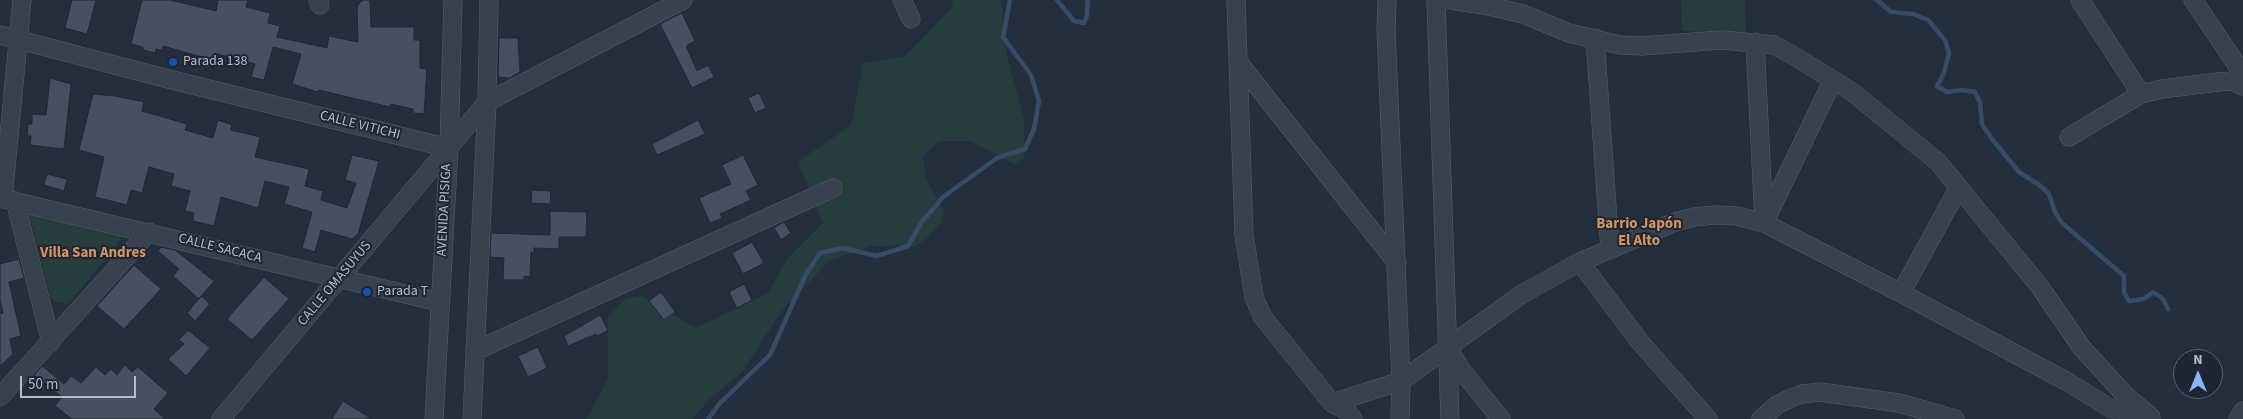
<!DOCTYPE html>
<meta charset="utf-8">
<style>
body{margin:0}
#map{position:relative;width:2243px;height:419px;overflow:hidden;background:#242f3e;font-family:"Source Sans 3",sans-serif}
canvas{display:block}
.north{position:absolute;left:2173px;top:349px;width:50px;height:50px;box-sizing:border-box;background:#1d2633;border:1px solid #59626f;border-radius:50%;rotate:0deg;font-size:14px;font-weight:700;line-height:20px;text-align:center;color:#b4bcc9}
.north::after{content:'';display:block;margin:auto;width:18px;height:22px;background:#8ab4f8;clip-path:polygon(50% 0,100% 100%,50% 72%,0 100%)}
.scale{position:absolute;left:20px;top:376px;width:116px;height:22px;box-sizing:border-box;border:2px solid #b4bcc9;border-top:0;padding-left:6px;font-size:15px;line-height:18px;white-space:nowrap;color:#b4bcc9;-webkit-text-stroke:4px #1d2633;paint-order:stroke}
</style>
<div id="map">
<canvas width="2243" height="419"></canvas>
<div class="north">N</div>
<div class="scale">50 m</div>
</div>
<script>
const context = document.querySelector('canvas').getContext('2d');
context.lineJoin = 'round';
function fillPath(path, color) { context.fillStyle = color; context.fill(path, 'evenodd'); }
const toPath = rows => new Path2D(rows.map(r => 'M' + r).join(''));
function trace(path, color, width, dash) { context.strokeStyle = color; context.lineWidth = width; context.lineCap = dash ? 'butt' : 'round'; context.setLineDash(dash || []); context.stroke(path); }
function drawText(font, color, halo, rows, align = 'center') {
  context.font = font + ' "Source Sans 3",sans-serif'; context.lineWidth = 4; context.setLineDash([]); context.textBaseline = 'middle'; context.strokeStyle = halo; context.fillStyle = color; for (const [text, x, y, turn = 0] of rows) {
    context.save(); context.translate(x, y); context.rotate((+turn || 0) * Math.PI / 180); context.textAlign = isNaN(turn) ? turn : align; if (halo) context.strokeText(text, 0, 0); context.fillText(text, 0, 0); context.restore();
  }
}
fillPath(toPath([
 [953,0,1001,0,1007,57,1024,119,1024,157,1016,165,970,141,939,141,923,156,926,179,944,211,941,223,926,239,915,246,871,246,829,261,781,312,742,372,710,399,692,419,587,419,608,378,608,317,626,298,642,296,696,328,768,293,787,259,823,223,798,162,851,125,863,63,905,56,952,8],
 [1681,0,1745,0,1746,33,1682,31],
 [29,212,122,235,120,241,71,301,66,304,54,301,50,297]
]), '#263c3f');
trace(toPath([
 [1057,0,1074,21,1084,23,1087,15,1088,0],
 [1877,0,1891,12,1913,14,1928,20,1945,40,1949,53,1944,73,1937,86,1947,92,1962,90,1975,92,1980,102,1982,124,1992,139,2019,172,2038,184,2049,194,2055,212,2062,223,2124,276,2124,292,2129,301,2144,299,2153,292,2163,299,2168,309],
 [708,419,720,403,770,355,806,274,820,253,843,248,877,256,908,246,921,223,943,197,997,158,1025,149,1034,129,1039,101,1031,75,1003,37,1010,0]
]), '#394c67', 4.5);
const building = toPath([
 [72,0,96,0,87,34,65,28,72,0],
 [142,0,170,0,216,11,218,0,248,0,246,7,270,13,268,23,280,26,277,37,327,48,329,36,358,42,357,6,363,0,370,0,371,27,414,27,414,40,420,40,420,68,427,69,424,114,413,113,413,109,391,104,390,107,319,90,318,92,292,84,301,54,273,47,264,80,251,77,255,64,217,54,214,67,200,64,202,57,163,46,162,50,156,49,155,53,143,50,143,47,131,44,142,0],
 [682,13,695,41,686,46,697,71,708,65,714,77,692,88,660,24,682,13],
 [499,38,518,38,520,72,509,78,498,77,499,38],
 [50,78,71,84,64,149,30,145,31,136,27,136,28,124,32,124,32,114,46,115,50,78],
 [759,93,766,108,755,113,748,98,759,93],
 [93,94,115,96,144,102,142,111,187,124,185,130,213,138,218,120,232,125,231,130,260,137,255,157,309,169,305,186,323,191,321,200,347,208,356,183,345,180,352,155,379,161,358,234,352,239,321,230,315,252,302,248,312,212,284,204,289,187,265,181,258,208,221,197,214,226,193,221,194,213,185,211,190,191,171,186,174,174,149,167,142,193,131,190,127,205,95,197,104,157,79,150,93,94],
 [698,120,705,134,657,155,652,144,698,120],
 [743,155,758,185,746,191,751,200,720,214,722,218,710,223,699,198,731,184,722,165,743,155],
 [47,174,67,179,64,191,44,185,47,174],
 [532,190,551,191,550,204,531,203,532,190],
 [550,211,587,212,586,237,559,237,559,249,534,248,534,253,531,252,530,277,524,276,524,280,503,280,504,258,490,257,491,233,550,235,550,211],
 [784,222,791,233,781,240,774,228,784,222],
 [752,242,764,263,743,274,732,253,752,242],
 [161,247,175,250,214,281,199,299,173,276,179,269,158,251,161,247],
 [19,259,24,278,9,282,21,336,10,339,13,354,0,366,0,314,3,313,0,300,0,264,19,259],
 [134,265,161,289,124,329,97,306,134,265],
 [264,277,289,299,252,340,227,319,264,277],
 [744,284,752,300,737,308,729,292,744,284],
 [661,292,675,312,664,320,649,301,661,292],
 [201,296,210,304,195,321,187,313,201,296],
 [600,315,608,330,598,336,596,334,568,346,564,336,600,315],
 [188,330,210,348,186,376,168,359,184,344,179,340,188,330],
 [538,347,547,368,528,377,518,356,538,347],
 [125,365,132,372,138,367,168,393,154,409,165,419,72,419,55,406,62,397,34,375,42,366,64,384,71,376,81,383,96,367,105,375,111,369,117,375,125,365],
 [343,401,372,419,332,419,343,401]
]);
fillPath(building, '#455162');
trace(building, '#1f2835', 1);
const minor = toPath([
 [318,0,320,5],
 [902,0,911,19],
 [1236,0,1244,235,1254,297,1262,316,1332,403,1346,410,1353,419],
 [1387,0,1386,30,1401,381,1400,419],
 [1436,0,1450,419],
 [1451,0,1489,6,1523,14,1569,33,1620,45,1641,46,1722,40,1774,45,1796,57,1852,92,1938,162,2040,287,2082,348,2125,395,2151,417],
 [2193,0,2243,74],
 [0,35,172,80,449,148],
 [1595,38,1610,249],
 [1755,42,1764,223,1833,80],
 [1239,63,1397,263],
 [2141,94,2162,89,2218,82,2231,81,2243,86],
 [2069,137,2141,94,2080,0],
 [0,198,439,302],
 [3,199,22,0],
 [15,201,51,342],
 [1580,262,1640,342,1708,419],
 [1901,293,1959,187],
 [1449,349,1462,371,1501,419],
 [475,351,833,188],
 [0,397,149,232],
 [1332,403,1401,381,1522,294,1580,262,1675,222,1694,217,1715,215,1737,216,1764,223,1901,293,2066,381,2110,408,2147,419],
 [221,419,487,102,683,0],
 [434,419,449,148,453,0],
 [472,419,487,102,489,0],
 [1761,419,1777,405,1789,399,1802,394,1820,392,1899,403,1955,419],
 [2238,419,2243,411]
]);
trace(minor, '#565f6c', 19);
trace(minor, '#38414e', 18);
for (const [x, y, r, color] of [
 [173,62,5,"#1a4fb4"],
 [367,292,5,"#1a4fb4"]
]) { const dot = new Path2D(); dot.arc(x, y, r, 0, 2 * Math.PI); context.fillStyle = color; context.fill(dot); trace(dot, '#1d2633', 2); }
drawText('14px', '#b4bcc9', '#1d2633', [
 ["Parada 138",183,62],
 ["Parada T",377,292]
], 'left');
drawText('14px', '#b4bcc9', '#1d2633', [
 ["CALLE VITICHI",360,126,14],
 ["AVENIDA PISIGA",445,210,-87],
 ["CALLE SACACA",220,249,14],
 ["CALLE OMASUYUS",335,284,-50]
]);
drawText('bold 15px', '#d59563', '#1d2633', [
 ["Barrio Japón",1639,225],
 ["El Alto",1639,242],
 ["Villa San Andres",93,254]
]);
</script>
